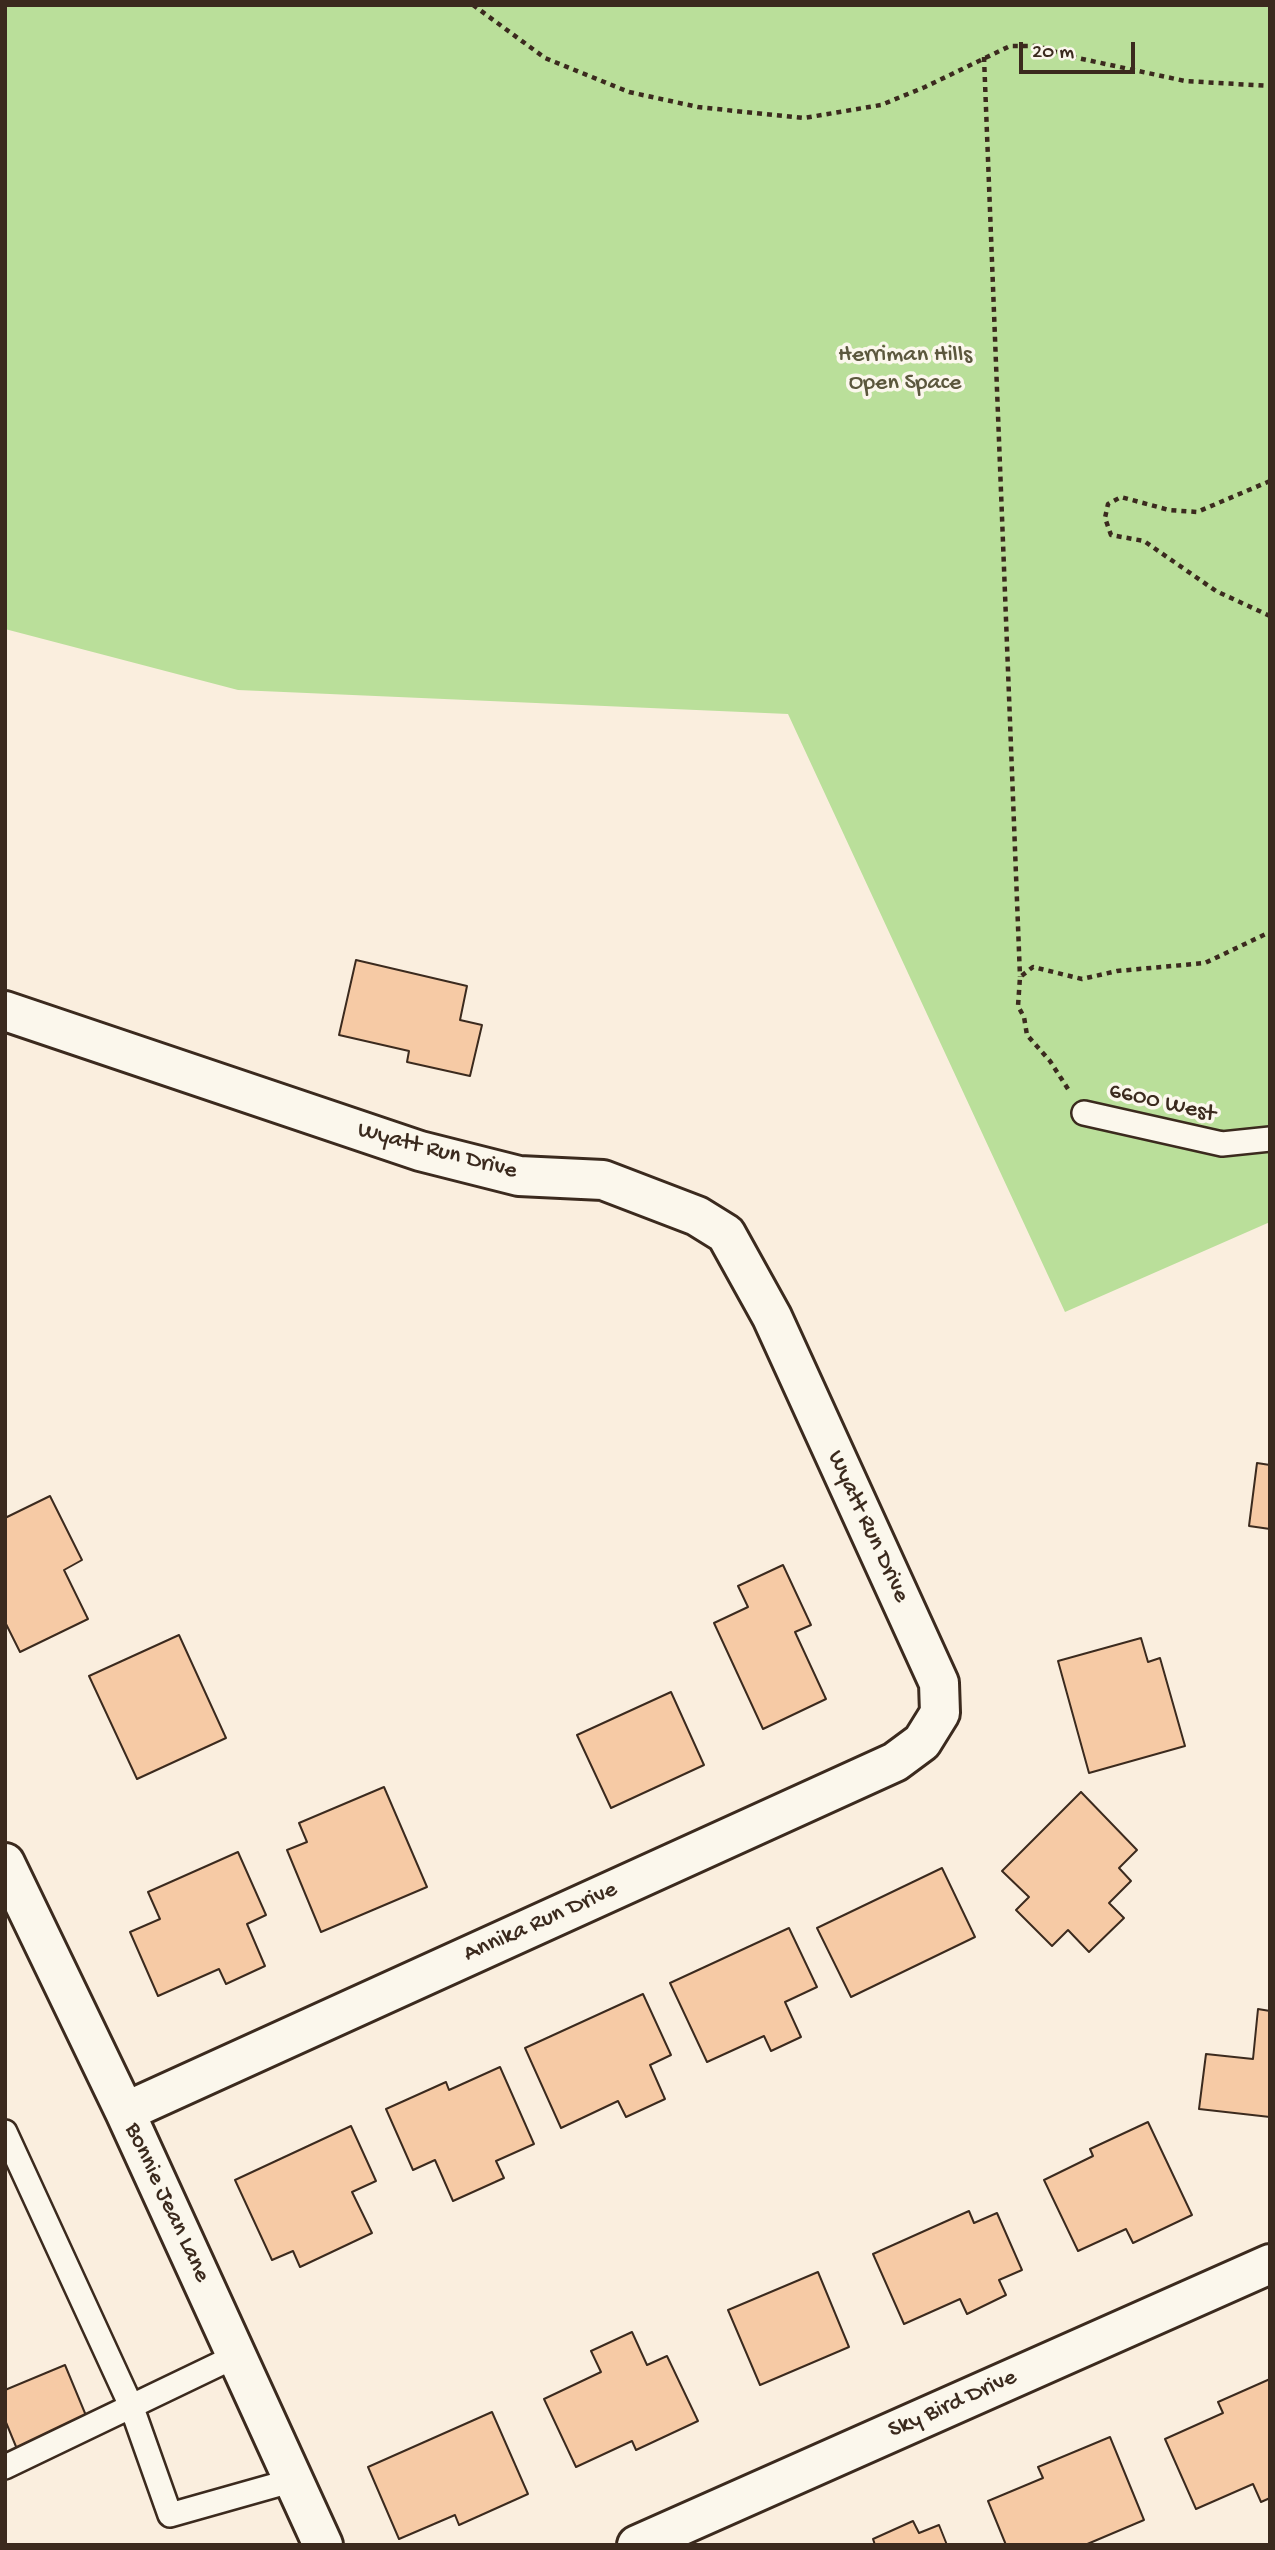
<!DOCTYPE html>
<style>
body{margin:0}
#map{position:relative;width:1275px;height:2550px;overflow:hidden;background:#faeede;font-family:"Gochi Hand",sans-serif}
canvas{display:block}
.frame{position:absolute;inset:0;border:7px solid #3b2a1e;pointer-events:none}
.scale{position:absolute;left:1019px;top:42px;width:116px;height:32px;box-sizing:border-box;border:4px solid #3b2a1e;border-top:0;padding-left:9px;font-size:21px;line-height:24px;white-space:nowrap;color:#3b2a1e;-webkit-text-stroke:5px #fbf7ec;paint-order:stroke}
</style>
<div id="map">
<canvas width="1275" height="2550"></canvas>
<div class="frame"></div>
<div class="scale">20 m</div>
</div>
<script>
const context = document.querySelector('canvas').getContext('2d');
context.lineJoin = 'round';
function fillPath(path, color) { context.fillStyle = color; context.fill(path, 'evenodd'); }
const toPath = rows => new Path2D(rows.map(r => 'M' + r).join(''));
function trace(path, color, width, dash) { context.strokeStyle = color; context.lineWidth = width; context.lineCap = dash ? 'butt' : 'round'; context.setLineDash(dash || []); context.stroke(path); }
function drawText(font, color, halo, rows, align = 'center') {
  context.font = font + ' "Gochi Hand",sans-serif'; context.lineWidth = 7; context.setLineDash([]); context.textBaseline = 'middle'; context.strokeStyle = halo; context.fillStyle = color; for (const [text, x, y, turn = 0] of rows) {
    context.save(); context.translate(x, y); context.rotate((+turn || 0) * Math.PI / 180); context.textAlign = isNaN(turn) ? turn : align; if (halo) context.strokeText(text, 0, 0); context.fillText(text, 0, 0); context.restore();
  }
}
fillPath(toPath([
 [5,5,1270,5,1270,1222,1065,1312,788,714,238,690,5,629]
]), '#badf9a');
const building = toPath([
 [356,960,467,986,460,1020,482,1025,470,1076,407,1062,409,1051,339,1035,356,960],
 [1257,1463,1270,1465,1270,1529,1249,1526,1257,1463],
 [50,1496,82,1560,64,1570,88,1619,20,1652,5,1622,5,1518,50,1496],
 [783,1565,811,1625,795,1632,826,1699,763,1729,714,1623,748,1607,738,1586,783,1565],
 [179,1635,226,1738,137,1779,89,1676,179,1635],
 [1141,1638,1148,1662,1160,1658,1185,1746,1089,1773,1058,1661,1141,1638],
 [671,1692,704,1765,611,1808,577,1735,671,1692],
 [384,1787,427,1887,321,1932,287,1850,307,1842,299,1823,384,1787],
 [1081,1792,1137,1850,1119,1868,1131,1881,1109,1903,1124,1918,1089,1952,1068,1930,1052,1946,1016,1910,1029,1897,1002,1871,1081,1792],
 [238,1852,266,1915,247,1924,265,1966,226,1984,219,1969,158,1996,130,1932,160,1919,148,1892,238,1852],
 [942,1868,975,1937,851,1997,817,1928,942,1868],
 [789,1928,817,1987,785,2002,801,2037,771,2051,764,2036,707,2062,670,1983,789,1928],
 [643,1994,671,2055,650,2065,665,2099,626,2117,618,2101,561,2128,525,2048,643,1994],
 [1258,2009,1270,2011,1270,2117,1199,2109,1206,2054,1253,2059,1258,2009],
 [500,2067,534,2144,496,2161,504,2178,453,2201,435,2160,413,2170,386,2109,446,2082,449,2090,500,2067],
 [1148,2122,1192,2215,1133,2243,1126,2229,1078,2251,1044,2180,1093,2156,1090,2149,1148,2122],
 [351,2126,376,2181,352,2192,372,2233,300,2267,293,2251,272,2260,235,2180,351,2126],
 [969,2211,974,2223,997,2213,1022,2270,999,2280,1006,2295,967,2314,960,2299,904,2324,873,2254,969,2211],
 [818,2272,849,2347,760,2385,728,2310,818,2272],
 [632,2332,647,2365,667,2356,698,2421,636,2450,632,2441,576,2467,544,2399,601,2372,591,2351,632,2332],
 [65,2365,87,2418,17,2449,5,2420,5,2390,65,2365],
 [1270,2379,1270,2498,1261,2502,1253,2484,1196,2509,1165,2439,1223,2413,1218,2402,1270,2379],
 [492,2412,528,2494,459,2525,455,2515,399,2539,368,2467,492,2412],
 [1110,2437,1144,2520,1085,2545,1006,2545,988,2501,1043,2478,1038,2467,1110,2437],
 [913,2521,919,2533,939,2525,947,2545,875,2545,873,2539,913,2521]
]);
fillPath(building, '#f6caa5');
trace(building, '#3b2a1e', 2);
const service = toPath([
 [1084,1113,1222,1144,1270,1139],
 [5,2132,132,2408,170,2515,294,2480],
 [5,2467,236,2356]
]);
const minor = toPath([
 [5,1011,420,1151,519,1176,603,1180,697,1216,726,1234,772,1317,939,1683,940,1713,922,1742,895,1762,125,2112],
 [5,1863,125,2112,323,2545],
 [637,2545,1270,2264]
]);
trace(service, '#3b2a1e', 28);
trace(minor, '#3b2a1e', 44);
trace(toPath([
 [473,5,545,58,629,92,698,107,754,113,804,118,881,105,925,87,1010,46,1037,46,1073,57,1185,81,1270,86],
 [984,57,1020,977],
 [1270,481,1197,512,1169,510,1121,497,1108,504,1105,518,1111,535,1144,541,1216,591,1270,616],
 [1068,1089,1050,1061,1027,1035,1024,1017,1018,1006,1020,977,1033,967,1082,979,1117,971,1205,963,1270,932]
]), '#3b2a1e', 4.5, [5, 5]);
trace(service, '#fbf7ec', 23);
trace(minor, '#fbf7ec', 38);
drawText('24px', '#5b573d', '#fbf7ec', [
 ["Herriman Hills",905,356],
 ["Open Space",905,384]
]);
drawText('24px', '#3b2a1e', '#fbf7ec', [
 ["6600 West",1162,1104,13],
 ["Wyatt Run Drive",437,1152,15],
 ["Wyatt Run Drive",867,1527,65],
 ["Annika Run Drive",541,1923,-24],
 ["Bonnie Jean Lane",166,2203,65],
 ["Sky Bird Drive",953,2405,-24]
]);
</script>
